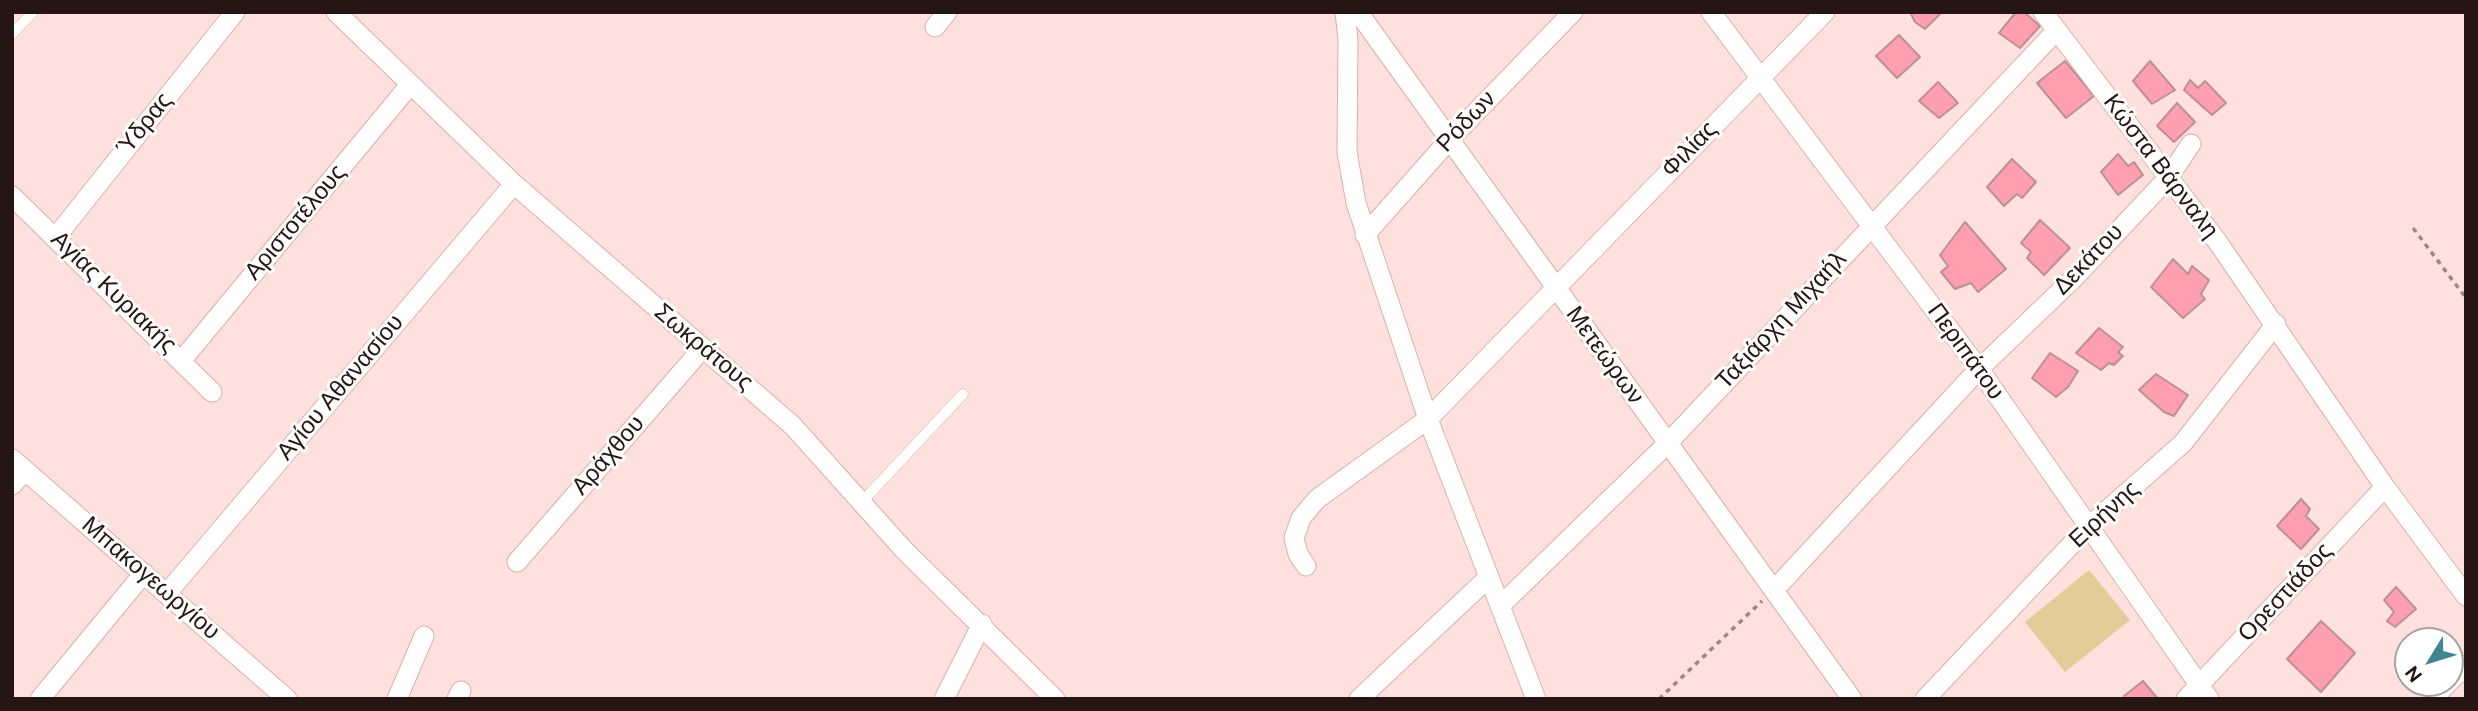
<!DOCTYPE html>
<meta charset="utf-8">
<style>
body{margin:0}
#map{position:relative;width:2478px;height:711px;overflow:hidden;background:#fee1dc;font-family:"DM Sans",sans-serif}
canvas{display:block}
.frame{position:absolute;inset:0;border:14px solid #261613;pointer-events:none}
.north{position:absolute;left:2394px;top:627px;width:70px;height:70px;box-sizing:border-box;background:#fff;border:2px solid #a8a2a1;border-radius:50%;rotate:232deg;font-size:19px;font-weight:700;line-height:28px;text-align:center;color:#261613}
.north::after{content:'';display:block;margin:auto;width:24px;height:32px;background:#408692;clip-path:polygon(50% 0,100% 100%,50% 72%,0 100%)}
</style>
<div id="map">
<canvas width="2478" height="711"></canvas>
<div class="frame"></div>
<div class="north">N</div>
</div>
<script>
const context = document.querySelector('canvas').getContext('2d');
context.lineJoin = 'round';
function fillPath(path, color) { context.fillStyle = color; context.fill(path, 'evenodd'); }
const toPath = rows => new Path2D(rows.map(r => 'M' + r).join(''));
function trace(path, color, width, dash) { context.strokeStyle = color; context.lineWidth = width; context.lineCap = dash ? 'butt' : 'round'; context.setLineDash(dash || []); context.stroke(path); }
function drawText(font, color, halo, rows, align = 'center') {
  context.font = font + ' "DM Sans",sans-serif'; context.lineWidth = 6; context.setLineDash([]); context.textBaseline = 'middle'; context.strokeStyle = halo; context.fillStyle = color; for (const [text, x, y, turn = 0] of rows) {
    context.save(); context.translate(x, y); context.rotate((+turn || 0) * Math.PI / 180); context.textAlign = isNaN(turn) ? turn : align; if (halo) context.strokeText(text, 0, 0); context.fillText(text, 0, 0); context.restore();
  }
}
fillPath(toPath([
 [2089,570,2130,620,2065,672,2025,622]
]), '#e1cd97');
const building = toPath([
 [1910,12,1942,12,1925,29,1915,22,1910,12],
 [2016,12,2024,12,2040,26,2020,48,1999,33,2016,12],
 [1899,35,1920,57,1897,78,1876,56,1899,35],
 [2065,61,2094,96,2066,118,2037,83,2065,61],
 [2150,61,2175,90,2152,104,2133,81,2150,61],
 [2190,80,2198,88,2205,81,2226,103,2212,115,2184,90,2190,80],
 [1938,82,1958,103,1939,118,1919,101,1938,82],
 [2177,103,2195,122,2174,142,2157,126,2177,103],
 [2118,154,2128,166,2134,162,2143,175,2118,195,2101,172,2118,154],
 [2012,159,2036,182,2022,198,2017,194,2004,206,1987,187,2012,159],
 [2040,220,2070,248,2044,275,2027,258,2031,252,2021,243,2040,220],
 [1965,222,2006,269,1978,292,1971,283,1955,289,1941,272,1948,266,1940,255,1965,222],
 [2173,259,2188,274,2192,266,2209,280,2201,294,2205,299,2183,318,2151,287,2173,259],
 [2099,328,2123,347,2118,352,2123,356,2114,365,2109,363,2101,370,2076,353,2099,328],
 [2050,353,2078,371,2068,387,2056,397,2032,378,2050,353],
 [2156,374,2188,395,2174,416,2164,412,2139,390,2156,374],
 [2301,499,2310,509,2306,516,2319,529,2301,549,2277,526,2301,499],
 [2396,587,2416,609,2395,627,2387,621,2394,612,2384,600,2396,587],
 [2321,621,2355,653,2321,692,2287,659,2321,621],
 [2143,681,2158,699,2126,699,2124,696,2143,681]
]);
fillPath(building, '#fd9fae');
trace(building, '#bc9095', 2);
const service = toPath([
 [12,34,33,12],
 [860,504,963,394]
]);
const minor = toPath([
 [336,12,514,184,793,426,904,550,1055,699],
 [1345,12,1348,39,1347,152,1356,203,1428,419,1536,699],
 [1358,12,1852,699],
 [1711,12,1979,369,2209,699],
 [2043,12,2217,241,2385,487,2466,596],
 [935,27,947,12],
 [12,196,212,392],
 [1365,235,1450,139,1573,12],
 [56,237,235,12],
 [182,360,409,86],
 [12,459,287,699],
 [12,485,25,471],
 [517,562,702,349],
 [1306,566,1298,554,1294,538,1301,518,1317,499,1428,419,1825,12],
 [1774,590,1979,369,2073,279,2168,178,2191,144],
 [168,592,514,184],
 [1501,605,1667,444,2056,31],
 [2450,681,2466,665],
 [40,699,144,573],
 [397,699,424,636],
 [457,699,461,691],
 [944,699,982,624],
 [1359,699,1488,578],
 [1925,699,2089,526,2183,443,2276,324],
 [2186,699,2385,487],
 [2432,699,2448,683]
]);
trace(service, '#dcafa7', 11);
trace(minor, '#dcafa7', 21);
trace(toPath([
 [2413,228,2466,298],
 [1659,699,1762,601]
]), '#9e8783', 3.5, [5, 5]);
trace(service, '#fff', 10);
trace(minor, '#fff', 19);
drawText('24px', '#261613', '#fff', [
 ["Ρόδων",1467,122,-47],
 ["Ύδρας",145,125,-51],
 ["Φιλίας",1690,150,-46],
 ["Κώστα Βάρναλη",2160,167,53],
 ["Αριστοτέλους",296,223,-50],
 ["Δεκάτου",2089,260,-46],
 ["Αγίας Κυριακής",113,293,44],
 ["Ταξιάρχη Μιχαήλ",1782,321,-47],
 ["Σωκράτους",703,348,40],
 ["Περιπάτου",1965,352,54],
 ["Μετεώρων",1604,356,54],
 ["Αγίου Αθανασίου",341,388,-50],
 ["Αράχθου",609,456,-49],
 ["Ειρήνης",2105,515,-43],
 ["Μπακογεωργίου",150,579,41],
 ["Ορεστιάδος",2286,593,-47]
]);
</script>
